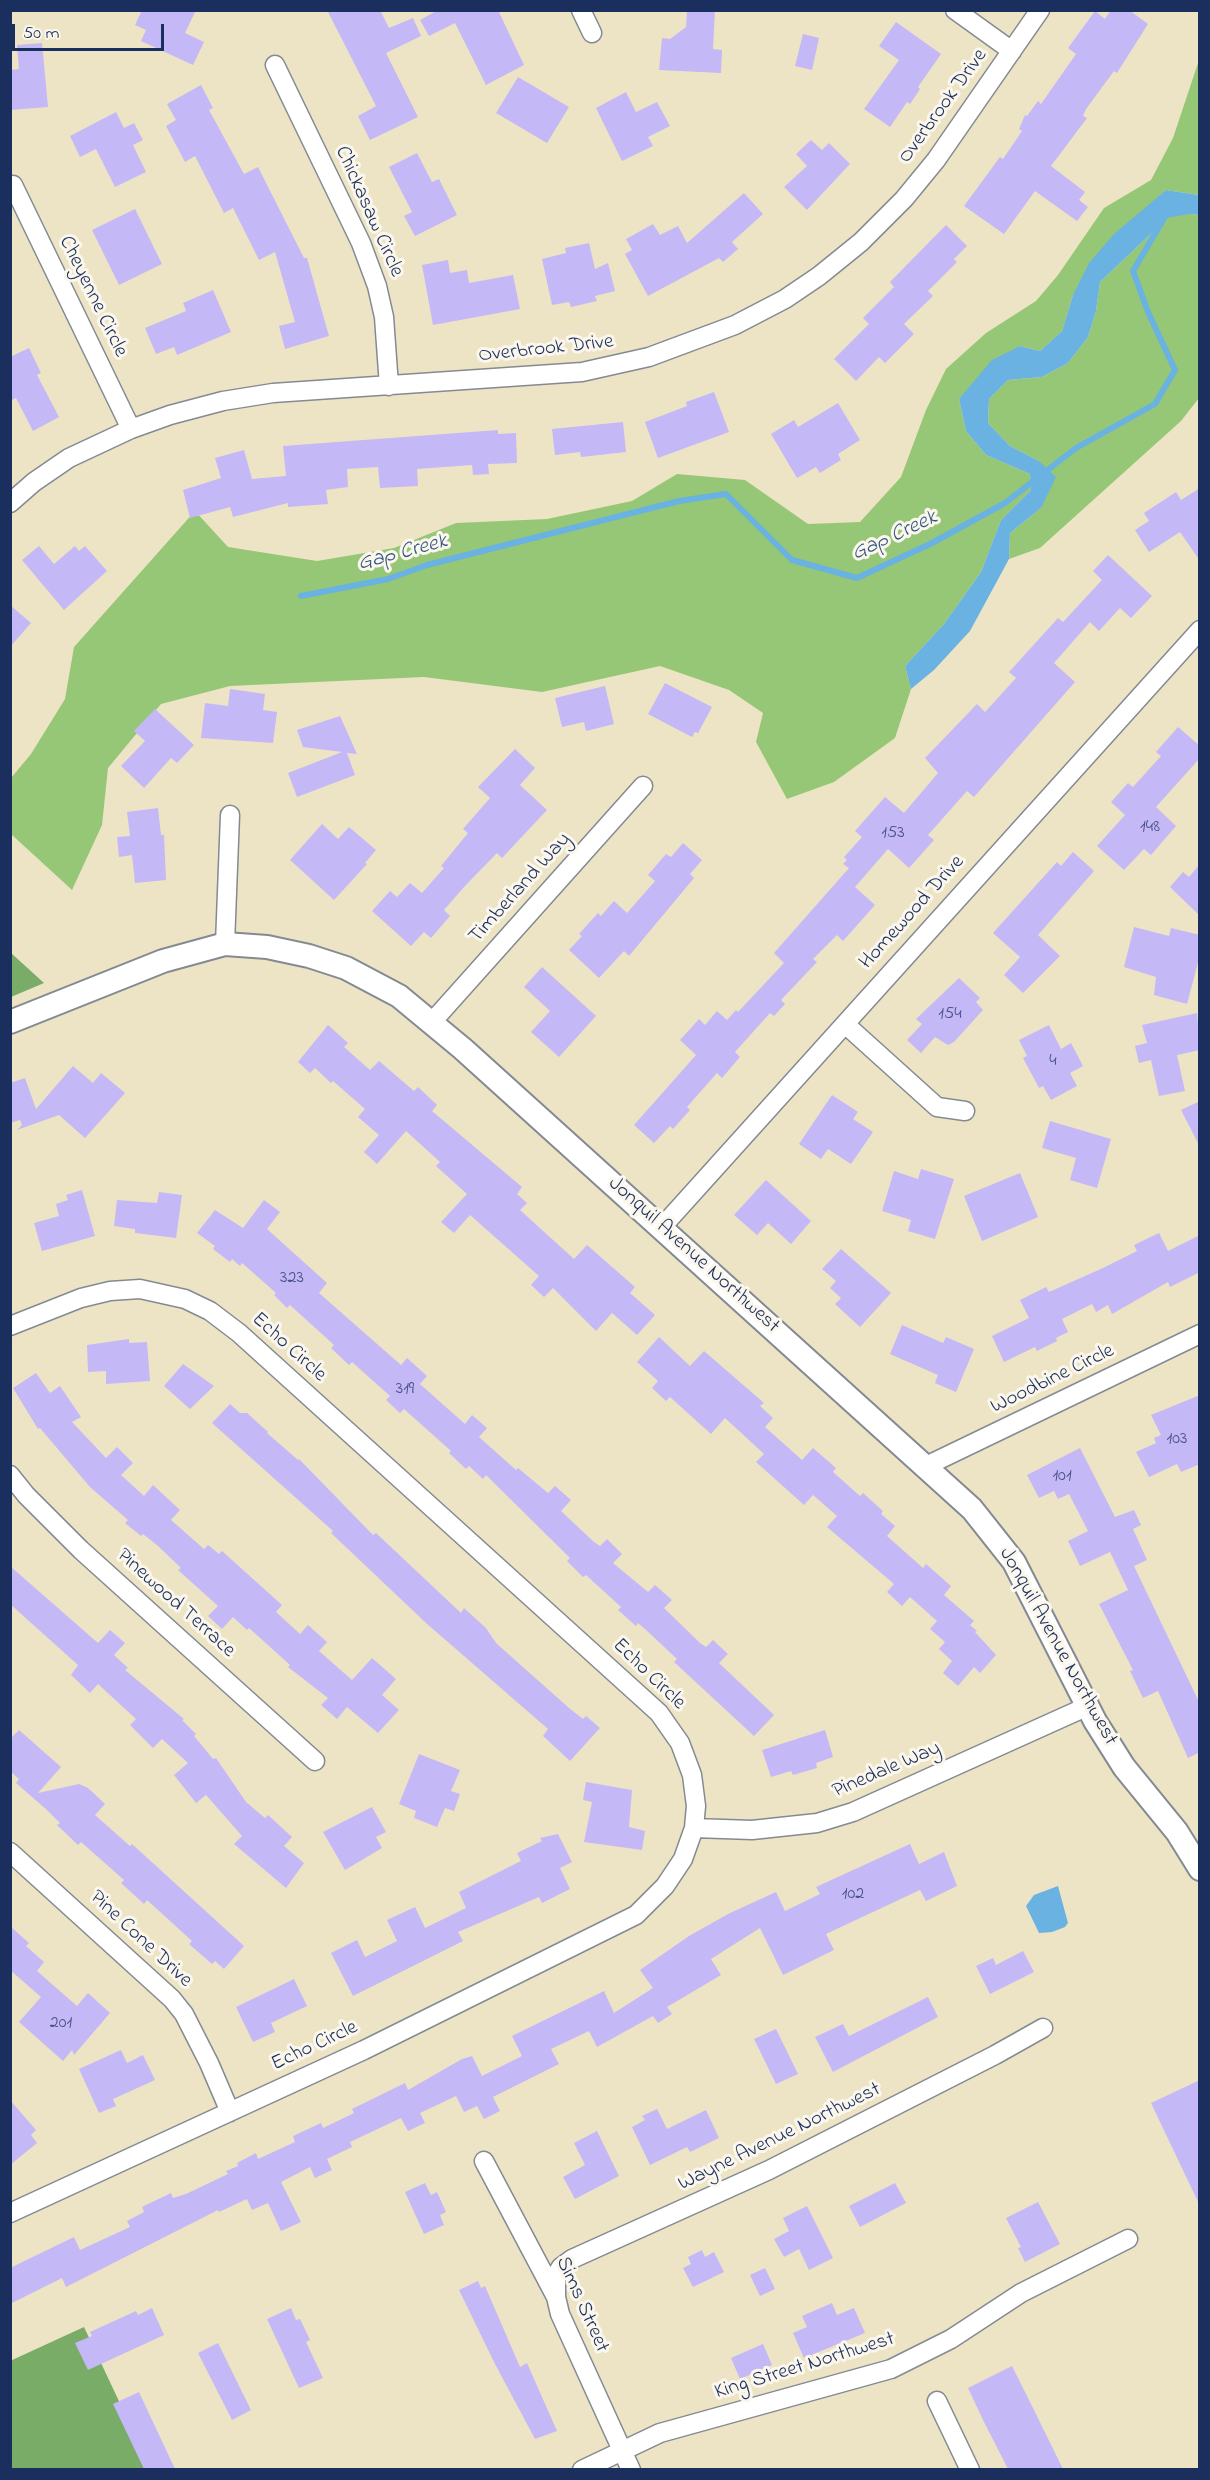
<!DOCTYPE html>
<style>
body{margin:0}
#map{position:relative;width:1210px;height:2480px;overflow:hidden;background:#ede4c5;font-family:"Indie Flower",sans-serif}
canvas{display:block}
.frame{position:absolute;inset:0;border:12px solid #1b2f5e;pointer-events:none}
.scale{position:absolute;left:12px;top:24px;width:152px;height:27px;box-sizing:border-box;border:3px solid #1b2f5e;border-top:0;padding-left:8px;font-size:18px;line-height:21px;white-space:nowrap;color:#1b2f5e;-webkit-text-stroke:4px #fbf7ec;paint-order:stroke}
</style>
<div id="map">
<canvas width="1210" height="2480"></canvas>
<div class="frame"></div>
<div class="scale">50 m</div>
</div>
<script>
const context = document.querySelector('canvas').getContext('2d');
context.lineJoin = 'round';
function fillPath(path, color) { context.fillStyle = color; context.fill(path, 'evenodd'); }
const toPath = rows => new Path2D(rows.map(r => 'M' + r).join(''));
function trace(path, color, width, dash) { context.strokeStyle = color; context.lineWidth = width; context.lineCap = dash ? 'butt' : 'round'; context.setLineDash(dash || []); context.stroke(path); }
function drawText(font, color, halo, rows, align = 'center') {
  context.font = font + ' "Indie Flower",sans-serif'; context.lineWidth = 6; context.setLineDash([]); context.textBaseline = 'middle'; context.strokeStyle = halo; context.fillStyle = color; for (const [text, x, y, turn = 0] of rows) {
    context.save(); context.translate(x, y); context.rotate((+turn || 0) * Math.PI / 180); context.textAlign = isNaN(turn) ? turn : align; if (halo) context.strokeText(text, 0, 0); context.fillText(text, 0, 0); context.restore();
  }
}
fillPath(toPath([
 [1199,60,1199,195,1166,190,1143,211,1073,295,1062,331,1040,351,1020,346,959,399,966,431,986,455,1030,474,1031,490,1001,520,981,572,944,624,905,666,911,689,895,738,834,782,787,799,756,742,763,713,729,690,660,666,542,692,424,677,230,686,161,704,108,768,102,825,72,890,11,834,11,778,31,754,65,699,74,647,195,511,228,547,317,561,394,548,456,523,547,519,632,501,677,474,745,480,808,524,860,522,901,477,926,410,946,369,986,333,1036,301,1058,275,1104,208,1151,180,1173,138],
 [1174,212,1199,215,1199,398,1181,421,1040,548,1009,559,1010,533,1041,508,1039,461,1010,446,988,423,989,399,1008,380,1042,377,1068,363,1088,337,1096,311,1100,282]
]), '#96c776');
fillPath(toPath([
 [11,953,44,983,11,997],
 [84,2327,151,2469,11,2469,10,2361]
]), '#78ac67');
fillPath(toPath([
 [1166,190,1199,195,1199,215,1174,212,1100,282,1096,311,1088,337,1068,363,1042,377,1008,380,989,399,988,423,1010,446,1039,461,1056,477,1041,508,1010,533,1009,559,970,631,934,670,911,689,905,666,944,624,981,572,1001,520,1031,490,1030,474,986,455,966,431,959,399,992,360,1020,346,1040,351,1062,331,1073,295,1089,263,1114,234],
 [1058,1886,1068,1923,1065,1927,1052,1932,1039,1933,1026,1906,1034,1895]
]), '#6ab2e1');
trace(toPath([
 [301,596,388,579,427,565,679,501,726,494,792,560,857,578,932,543,1005,503,1076,448,1155,404,1175,370,1148,312,1133,271,1166,215,1200,209]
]), '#6ab2e1', 6);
fillPath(toPath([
 [142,10,196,10,185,33,204,42,193,65,141,41,146,30,135,25],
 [327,10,380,10,389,28,413,18,421,36,386,53,418,117,370,140,358,116,376,106],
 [438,10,498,10,524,65,486,85,455,23,429,36,420,20],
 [687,10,715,10,713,49,722,50,721,73,659,70,662,38,670,39,686,27],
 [1111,10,1129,10,1148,24,1117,73,1114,71,1086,109,1083,116,1087,118,1051,166,1085,192,1079,200,1088,207,1077,221,1035,191,1004,234,964,206,1000,157,1003,159,1022,131,1019,129,1025,115,1027,116,1038,101,1041,104,1076,54,1068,48,1095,11,1105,19],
 [896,22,941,54,918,87,920,89,910,104,907,102,890,127,864,109,899,60,879,46],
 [803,34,819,38,812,70,795,66],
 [42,43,48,107,10,110,10,70,19,69,17,45],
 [518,77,569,107,547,143,496,113],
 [201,85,213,108,209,110,244,174,258,167,304,258,307,258,329,336,285,349,279,326,295,322,275,252,259,260,233,208,224,213,195,156,185,162,166,126,176,120,167,104],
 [626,92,636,112,657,102,670,126,648,137,653,146,622,161,596,108],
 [116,112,124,128,134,123,143,140,133,145,146,172,115,187,96,149,80,157,70,136],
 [811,140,822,150,829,143,850,164,807,210,784,187,807,166,796,154],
 [417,153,432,182,439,179,457,215,415,236,404,216,412,212,389,167],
 [744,193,763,214,732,242,738,249,723,262,719,258,648,296,625,254,632,250,626,239,653,224,660,235,678,226,687,243],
 [135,209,162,264,119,285,92,230],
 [946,225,967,246,954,259,957,262,928,291,933,296,904,324,914,334,885,363,879,357,856,381,834,359,869,324,863,318,894,287,890,282],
 [589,243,595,269,608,263,615,291,595,296,597,301,571,307,569,302,552,305,542,259,566,253,565,248],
 [448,260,450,273,467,270,469,283,513,275,520,309,433,325,422,265],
 [213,290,231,332,177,355,174,347,156,354,145,328,186,311,183,303],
 [29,348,41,373,37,375,59,417,33,431,16,398,10,401,10,357],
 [714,392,729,432,658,458,645,422,687,406,686,402],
 [838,403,860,440,838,454,841,460,820,473,816,467,797,478,771,434,794,420,798,427],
 [623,422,626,452,581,457,580,452,555,455,552,429],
 [498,430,498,434,516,433,517,463,488,464,489,474,473,475,472,465,417,469,418,486,380,488,378,467,347,469,348,487,326,490,328,504,288,507,288,503,233,517,230,507,190,518,183,490,221,478,215,458,244,450,252,479,286,476,283,446],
 [1200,488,1200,561,1180,532,1149,552,1135,530,1149,521,1144,513,1176,492,1181,500],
 [39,546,54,564,75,546,79,551,85,546,107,571,64,610,22,560],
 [1108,555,1152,596,1131,618,1120,608,1099,631,1090,622,1054,663,1075,682,974,797,967,791,928,835,934,840,909,868,888,849,855,887,875,905,843,941,837,935,813,959,817,962,781,1000,785,1004,774,1016,770,1013,735,1052,740,1057,722,1078,717,1073,687,1107,690,1110,673,1129,670,1126,654,1143,634,1125,696,1055,680,1040,699,1019,705,1025,717,1011,727,1020,736,1010,738,1012,784,963,774,953,849,868,843,864,847,860,844,857,862,837,855,831,885,797,904,813,938,773,925,758,977,704,985,712,1016,678,1009,672,1058,618,1063,622,1102,580,1093,571],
 [10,605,31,623,10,647],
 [665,683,712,707,698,733,695,732,692,737,648,714],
 [605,686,614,724,586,731,584,722,562,727,555,698],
 [230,689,265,694,263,710,277,712,273,743,201,738,205,703,228,706],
 [155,709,194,745,177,763,171,758,144,788,121,766,145,741,134,731],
 [340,716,357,754,347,753,355,775,297,797,288,773,342,752,303,747,297,730],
 [1178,727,1200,746,1200,758,1156,807,1176,826,1151,855,1144,849,1124,870,1097,846,1125,815,1111,802,1128,783,1133,787,1161,756,1156,752],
 [515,749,535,768,520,785,547,810,502,858,497,853,464,887,444,910,450,916,431,938,424,932,411,946,372,911,390,891,397,897,410,883,422,893,444,868,441,866,468,833,463,829,490,798,478,787],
 [158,808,161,835,164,835,166,880,135,883,132,855,119,857,117,837,130,836,127,812],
 [322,824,338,839,349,827,376,850,365,863,367,864,334,900,290,860],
 [683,843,702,860,690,874,694,878,629,956,624,951,599,978,569,950,582,936,579,934,598,913,601,916,614,901,627,913,655,881,648,875,666,854,671,857],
 [1073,852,1094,871,1038,935,1060,956,1023,993,1004,975,1020,957,993,933,1057,862,1061,866],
 [1200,864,1200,916,1170,887,1183,872,1189,877],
 [1134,927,1169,936,1171,928,1200,935,1200,955,1187,1004,1154,995,1156,977,1124,967],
 [542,967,596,1016,559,1057,531,1032,550,1011,524,987],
 [959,978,980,998,976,1002,983,1010,954,1042,948,1045,935,1037,921,1053,907,1040,922,1024,916,1019],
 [1197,1013,1200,1050,1177,1055,1185,1091,1159,1096,1151,1060,1139,1063,1135,1046,1147,1043,1142,1025],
 [328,1025,348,1043,344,1047,370,1070,379,1061,414,1091,418,1087,437,1105,432,1111,522,1187,517,1194,527,1203,520,1210,574,1259,587,1245,635,1287,630,1293,655,1315,637,1335,612,1313,596,1331,553,1288,544,1297,531,1285,539,1276,470,1215,454,1233,441,1222,467,1194,436,1166,440,1162,406,1131,377,1164,364,1152,379,1135,358,1117,365,1109,333,1081,331,1083,315,1068,310,1073,298,1062],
 [1049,1025,1061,1049,1071,1043,1083,1066,1070,1073,1077,1086,1051,1100,1043,1086,1039,1088,1023,1058,1027,1056,1019,1040],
 [73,1066,93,1083,101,1073,125,1093,85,1138,59,1115,17,1130,22,1125,20,1120,10,1123,10,1083,25,1078,36,1109],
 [832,1095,858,1112,853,1119,873,1132,851,1164,828,1149,821,1159,799,1144],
 [1200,1101,1200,1147,1181,1110],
 [1050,1121,1111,1139,1097,1188,1070,1180,1076,1158,1042,1148],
 [921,1169,954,1179,935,1239,908,1231,911,1220,882,1211,894,1171,918,1179],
 [1020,1173,1038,1217,982,1241,964,1196],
 [766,1180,811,1221,791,1244,768,1223,757,1235,734,1215],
 [82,1190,95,1236,42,1251,34,1223,59,1216,56,1204,68,1200,66,1195],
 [159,1192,182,1195,176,1238,135,1233,135,1229,114,1226,117,1200,157,1203],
 [264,1200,280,1212,267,1229,327,1283,319,1293,401,1365,407,1358,427,1376,420,1384,465,1424,472,1415,487,1428,479,1437,516,1470,518,1468,548,1493,555,1486,571,1500,561,1511,594,1542,600,1546,607,1539,622,1554,613,1563,648,1592,655,1585,672,1600,664,1608,700,1643,706,1647,713,1640,728,1654,719,1663,774,1715,754,1736,674,1662,677,1659,645,1629,638,1623,636,1626,618,1610,621,1607,586,1575,583,1577,567,1561,570,1558,486,1475,483,1479,469,1466,466,1469,449,1453,451,1451,404,1409,400,1413,386,1400,390,1396,352,1362,349,1365,331,1348,334,1345,290,1305,287,1308,274,1295,276,1293,242,1263,240,1266,232,1259,230,1262,213,1249,215,1246,197,1233,215,1210,243,1228],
 [1159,1233,1168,1251,1200,1235,1200,1272,1170,1287,1168,1282,1112,1314,1108,1305,1096,1312,1092,1304,1062,1319,1068,1332,1056,1338,1057,1341,1037,1351,1035,1347,1004,1362,992,1336,1029,1318,1020,1300,1046,1287,1049,1292,1103,1268,1137,1251,1134,1245],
 [841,1249,891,1293,860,1327,835,1304,841,1298,830,1288,836,1281,822,1269],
 [902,1325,943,1343,946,1337,974,1349,956,1392,935,1383,938,1375,890,1354],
 [659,1337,690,1366,704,1351,764,1403,760,1406,773,1418,765,1427,802,1460,813,1448,836,1468,833,1472,860,1496,863,1493,883,1511,881,1514,895,1526,887,1536,923,1568,926,1564,951,1586,944,1595,974,1621,970,1625,977,1631,975,1632,996,1655,980,1673,974,1667,958,1686,943,1673,952,1661,939,1649,945,1642,930,1629,937,1621,910,1597,902,1606,887,1592,894,1584,827,1527,837,1516,813,1495,804,1505,756,1462,764,1454,725,1418,711,1434,670,1397,666,1401,652,1388,658,1381,637,1362],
 [129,1339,129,1343,147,1342,150,1381,106,1384,106,1371,88,1372,87,1345],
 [183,1364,214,1386,190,1409,164,1386],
 [36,1373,50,1393,60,1386,81,1417,72,1422,106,1458,117,1447,133,1463,121,1475,144,1496,153,1485,180,1510,171,1520,204,1549,208,1545,219,1554,222,1551,282,1605,276,1612,300,1634,308,1625,327,1642,319,1651,352,1680,372,1658,396,1679,382,1695,399,1710,378,1733,347,1707,337,1719,321,1705,328,1698,288,1667,290,1665,249,1628,247,1630,233,1617,222,1629,208,1616,218,1606,178,1570,181,1568,158,1546,143,1534,141,1536,125,1523,128,1520,90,1487,40,1428,38,1429,13,1388],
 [1200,1395,1200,1464,1181,1472,1177,1464,1149,1477,1136,1452,1156,1443,1154,1438,1161,1435,1151,1415],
 [230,1404,240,1413,247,1413,268,1432,267,1433,298,1460,299,1459,373,1535,376,1533,461,1613,464,1608,486,1628,496,1643,569,1708,583,1719,586,1716,600,1728,570,1761,543,1736,548,1729,426,1623,331,1533,333,1531,212,1423],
 [1080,1448,1115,1517,1134,1510,1141,1525,1133,1529,1147,1560,1134,1566,1200,1704,1200,1752,1188,1758,1158,1691,1143,1698,1130,1671,1133,1670,1099,1604,1128,1590,1110,1552,1080,1566,1068,1541,1088,1531,1069,1494,1058,1499,1054,1491,1039,1498,1027,1475],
 [10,1566,98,1643,110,1630,125,1643,114,1655,128,1668,125,1670,184,1719,182,1720,196,1734,194,1736,213,1759,216,1758,246,1802,265,1818,268,1815,292,1837,284,1846,304,1863,286,1888,234,1844,242,1836,206,1795,196,1803,174,1775,188,1763,162,1739,153,1748,130,1725,136,1719,98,1684,90,1693,71,1675,78,1665,10,1604],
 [19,1730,61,1767,38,1793,79,1784,88,1788,105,1804,95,1815,130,1846,132,1844,244,1946,224,1969,215,1961,212,1964,189,1944,192,1941,147,1900,144,1904,121,1883,124,1880,81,1842,78,1845,57,1825,60,1823,47,1810,16,1783,19,1779,10,1771,10,1739],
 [825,1730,833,1757,816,1763,817,1768,793,1775,791,1771,771,1777,762,1750],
 [419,1754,460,1770,451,1791,460,1794,454,1811,445,1808,437,1827,414,1818,416,1811,399,1804],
 [586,1782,632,1790,629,1827,645,1831,642,1850,584,1842,592,1802,583,1800],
 [372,1807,386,1832,376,1837,382,1848,345,1870,323,1832],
 [558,1834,572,1862,560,1868,570,1889,542,1903,539,1897,458,1932,463,1941,353,1996,331,1953,357,1940,365,1957,397,1941,387,1920,415,1907,425,1928,466,1908,459,1892,521,1861,517,1853,542,1841,540,1838],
 [910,1844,919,1864,944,1852,957,1886,926,1901,920,1890,826,1934,834,1950,783,1975,760,1928,711,1959,721,1975,667,2007,672,2014,658,2023,653,2016,597,2047,589,2031,551,2049,559,2064,493,2097,500,2111,484,2119,477,2106,464,2112,456,2096,420,2113,425,2123,408,2131,401,2118,350,2142,352,2147,327,2159,332,2170,315,2178,310,2167,281,2182,301,2222,281,2231,268,2203,252,2210,247,2199,219,2212,218,2210,66,2287,62,2278,10,2304,10,2268,74,2237,80,2250,130,2227,127,2221,144,2212,142,2207,171,2193,173,2198,186,2194,228,2174,226,2171,238,2166,237,2163,256,2153,258,2159,295,2142,293,2136,321,2123,323,2128,354,2113,352,2109,405,2083,408,2090,462,2059,472,2056,482,2076,522,2056,512,2036,604,1991,614,2013,653,1988,640,1970,689,1936,730,1913,776,1892,785,1911,820,1894,816,1887],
 [10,1926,29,1943,26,1946,44,1962,37,1971,77,2006,88,1993,110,2013,74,2055,72,2050,63,2061,19,2022,41,1997,10,1970],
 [1023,1951,1034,1972,990,1994,976,1966,993,1958,996,1965],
 [294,1979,307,2006,271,2023,275,2032,253,2042,236,2007],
 [928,1997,938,2017,833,2072,815,2037,843,2024,849,2036],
 [776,2029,798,2074,776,2084,754,2039],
 [121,2050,127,2063,143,2055,155,2080,113,2099,116,2106,99,2113,79,2069],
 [1200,2080,1200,2206,1151,2103],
 [10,2100,36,2130,31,2135,37,2143,10,2165],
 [657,2109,667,2129,706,2110,719,2138,690,2152,687,2147,650,2165,632,2127,645,2120,642,2116],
 [597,2131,619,2176,575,2199,563,2177,585,2165,574,2143],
 [425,2183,431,2195,437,2192,446,2212,440,2215,444,2225,424,2234,405,2192],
 [895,2183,906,2203,860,2227,849,2206],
 [1038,2202,1060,2244,1025,2262,1018,2248,1021,2247,1006,2218],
 [807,2206,833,2258,809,2270,799,2249,784,2257,774,2239,789,2231,783,2218],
 [702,2250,705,2257,714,2252,724,2272,693,2287,683,2268,691,2264,688,2257],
 [765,2268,775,2289,760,2296,750,2275],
 [478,2281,481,2288,485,2286,520,2367,527,2363,557,2431,535,2439,495,2364,459,2290],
 [832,2303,837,2315,854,2308,865,2333,804,2358,793,2333,807,2327,802,2316],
 [152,2308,164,2335,88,2370,75,2343,92,2336,90,2332,114,2321,136,2311,138,2315],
 [291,2308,296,2320,300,2319,310,2340,306,2342,323,2378,299,2388,267,2319],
 [218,2343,251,2410,232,2420,198,2353],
 [763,2344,772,2365,740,2379,731,2358],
 [1012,2366,1032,2406,1063,2469,1008,2469,984,2422,968,2388],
 [139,2392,175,2469,144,2469,113,2404]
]), '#c5b8f7');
const minor = toPath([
 [581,10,592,33],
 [955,10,1012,51],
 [275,65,361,243,377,286,384,317,389,386],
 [13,185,131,429],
 [10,503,34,482,69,458,131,429,170,415,223,401,273,393,582,372,649,357,735,325,785,299,819,276,861,242,904,199,936,160,1040,10],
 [225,944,230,815],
 [432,1022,643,786],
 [845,1024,937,1107,965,1111],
 [662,1227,1200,630],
 [10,1326,81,1298,110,1291,140,1289,185,1299,210,1311,239,1333,659,1713,680,1743,692,1775,696,1806,694,1828,683,1859,665,1886,636,1915,364,2050,10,2213],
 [926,1466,1200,1334],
 [10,1475,26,1495,81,1550,315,1761],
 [694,1828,752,1830,817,1823,853,1812,1086,1707],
 [10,1852,172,1999,184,2014,209,2063,230,2112],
 [484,2161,556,2297,560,2314,631,2470],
 [556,2297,556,2275,561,2267,572,2259,769,2170,995,2055,1043,2028],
 [937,2401,970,2470],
 [582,2470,660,2433,891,2369,951,2339,1021,2293,1128,2239]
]);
const tertiary = toPath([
 [10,1022,163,961,225,944,267,947,309,956,346,968,399,996,463,1049,972,1509,1014,1562,1095,1721,1124,1767,1177,1832,1200,1869]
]);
trace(minor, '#848a92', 21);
trace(tertiary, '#848a92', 26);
trace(minor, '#fff', 18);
trace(tertiary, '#fff', 22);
drawText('18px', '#465184', null, [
 ["148",1150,828],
 ["153",893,834],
 ["154",950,1015],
 ["4",1053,1062],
 ["323",292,1279],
 ["319",405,1390],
 ["103",1177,1440],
 ["101",1062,1477],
 ["102",853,1895],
 ["201",61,2024]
]);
drawText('21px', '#1b2f5e', '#fbf7ec', [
 ["Overbrook Drive",944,107,-54],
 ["Chickasaw Circle",368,212,66],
 ["Cheyenne Circle",92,297,64],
 ["Overbrook Drive",546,350,-6],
 ["Timberland Way",521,889,-48],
 ["Homewood Drive",913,913,-48],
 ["Jonquil Avenue Northwest",693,1256,42],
 ["Echo Circle",288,1348,42],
 ["Woodbine Circle",1053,1380,-26],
 ["Pinewood Terrace",175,1604,42],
 ["Jonquil Avenue Northwest",1057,1647,61],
 ["Echo Circle",648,1675,44],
 ["Pinedale Way",887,1771,-23],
 ["Pine Cone Drive",140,1940,43],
 ["Echo Circle",315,2047,-25],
 ["Wayne Avenue Northwest",780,2138,-26],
 ["Sims Street",581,2305,66],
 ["King Street Northwest",805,2367,-17]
]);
drawText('italic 22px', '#335685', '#fbf7ec', [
 ["Gap Creek",895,537,-25],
 ["Gap Creek",403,554,-15]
]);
</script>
